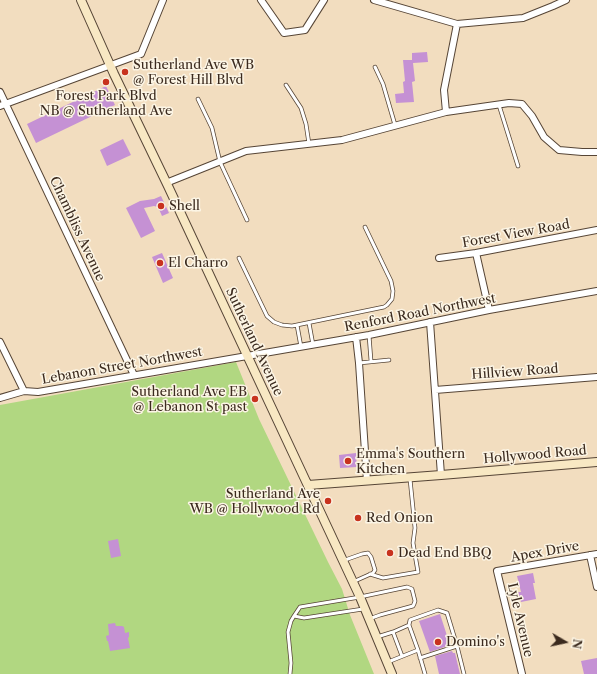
<!DOCTYPE html>
<style>
body{margin:0}
#map{position:relative;width:597px;height:674px;overflow:hidden;background:#f2ddbf;font-family:"Libre Caslon Text",serif}
canvas{display:block}
.north{position:absolute;left:545px;top:622px;width:40px;height:40px;-webkit-text-stroke:3px #fcf5e5;paint-order:stroke;rotate:99deg;font-size:11px;font-weight:700;line-height:16px;text-align:center;color:#3b2a1e}
.north::after{content:'';display:block;margin:auto;width:14px;height:18px;background:#3b2a1e;clip-path:polygon(50% 0,100% 100%,50% 72%,0 100%)}
</style>
<div id="map">
<canvas width="597" height="674"></canvas>
<div class="north">N</div>
</div>
<script>
const context = document.querySelector('canvas').getContext('2d');
context.lineJoin = 'round';
function fillPath(path, color) { context.fillStyle = color; context.fill(path, 'evenodd'); }
const toPath = rows => new Path2D(rows.map(r => 'M' + r).join(''));
function trace(path, color, width, dash) { context.strokeStyle = color; context.lineWidth = width; context.lineCap = dash ? 'butt' : 'round'; context.setLineDash(dash || []); context.stroke(path); }
function drawText(font, color, halo, rows, align = 'center') {
  context.font = font + ' "Libre Caslon Text",serif'; context.lineWidth = 3; context.setLineDash([]); context.textBaseline = 'middle'; context.strokeStyle = halo; context.fillStyle = color; for (const [text, x, y, turn = 0] of rows) {
    context.save(); context.translate(x, y); context.rotate((+turn || 0) * Math.PI / 180); context.textAlign = isNaN(turn) ? turn : align; if (halo) context.strokeText(text, 0, 0); context.fillText(text, 0, 0); context.restore();
  }
}
fillPath(toPath([
 [236,362,259,419,328,562,342,589,350,615,374,674,0,674,0,405]
]), '#b1d781');
fillPath(toPath([
 [427,52,428,62,413,63,415,81,412,82,414,102,396,103,395,94,404,93,403,82,405,81,403,60,412,60,412,53],
 [106,86,115,105,36,143,27,124],
 [123,139,131,155,107,166,100,150],
 [161,196,169,213,162,216,158,207,154,206,144,208,155,231,141,238,126,208,140,201,154,199],
 [162,253,173,278,163,283,152,257],
 [356,453,357,467,340,468,339,455],
 [118,539,121,556,111,558,108,541],
 [533,573,535,583,533,583,536,599,521,602,518,592,521,592,517,576],
 [440,614,450,645,430,652,419,621],
 [115,623,116,626,122,626,124,627,125,633,129,632,129,637,128,638,130,648,110,651,108,641,107,641,106,636,109,635,108,624],
 [452,651,453,653,455,653,460,674,439,674,435,656],
 [597,658,597,674,584,674,581,661]
]), '#c591d4');
const lane = toPath([
 [375,67,383,84,395,125],
 [286,85,301,108,306,124,309,144],
 [198,99,212,128,220,162,247,220],
 [499,105,518,166],
 [239,258,267,316,274,322,282,325,292,326,384,307,387,305,392,299,393,291,391,281,365,227],
 [309,323,313,345],
 [297,325,301,347],
 [369,335,371,361],
 [359,363,389,360],
 [345,560,362,554,368,553,371,557,375,570,373,573,355,581],
 [370,574,383,578,418,572,413,543,415,528,410,479],
 [294,616,300,607,360,597,407,587,412,589,415,601,414,604,413,606,380,615,369,619],
 [409,625,410,620,438,610,447,613,457,646,464,674],
 [393,632,402,656],
 [377,637,393,632,409,625,418,650,388,662],
 [418,650,425,674],
 [420,658,457,646],
 [290,674,291,663,288,632,291,621,294,616,304,618,363,609]
]);
const street = toPath([
 [261,0,284,33,305,30,324,0],
 [374,0,457,24,523,18,553,6,566,0],
 [0,92,134,375],
 [0,106,141,54,163,0],
 [446,112,444,90,457,24],
 [166,183,246,151,342,140,446,112,509,103,522,104,532,116,544,137,559,150,582,152,597,152],
 [476,253,489,310],
 [439,258,476,253,597,230],
 [430,322,441,475],
 [356,337,359,363,367,481],
 [0,342,24,391],
 [435,390,597,377],
 [0,398,24,391,38,392,369,335,489,310,597,291],
 [590,555,597,587],
 [522,674,497,571,597,554]
]);
const secondary = toPath([
 [81,0,114,74,168,186,360,597,392,674],
 [308,485,441,475,597,462]
]);
trace(lane, '#564536', 4.5);
trace(street, '#564536', 8);
trace(secondary, '#564536', 10);
trace(lane, '#fff', 3);
trace(street, '#fff', 6);
trace(secondary, '#f8e8c3', 8);
for (const [x, y, r, color] of [
 [125,72,4,"#c8321e"],
 [106,82,4,"#c8321e"],
 [161,206,4,"#c8321e"],
 [160,263,4,"#c8321e"],
 [255,399,4,"#c8321e"],
 [348,461,4,"#c8321e"],
 [328,501,4,"#c8321e"],
 [358,518,4,"#c8321e"],
 [390,553,4,"#c8321e"],
 [438,642,4,"#c8321e"]
]) { const dot = new Path2D(); dot.arc(x, y, r, 0, 2 * Math.PI); context.fillStyle = color; context.fill(dot); trace(dot, '#fcf5e5', 1.5); }
drawText('13px', '#3b2a1e', '#fcf5e5', [
 ["Sutherland Ave WB",133,65],
 ["@ Forest Hill Blvd",133,80],
 ["Forest Park Blvd",106,96,"center"],
 ["NB @ Sutherland Ave",106,111,"center"],
 ["Shell",169,206],
 ["El Charro",168,263],
 ["Sutherland Ave EB",247,392,"right"],
 ["@ Lebanon St past",247,407,"right"],
 ["Emma's Southern",356,454],
 ["Kitchen",356,469],
 ["Sutherland Ave",320,494,"right"],
 ["WB @ Hollywood Rd",320,509,"right"],
 ["Red Onion",366,518],
 ["Dead End BBQ",398,553],
 ["Domino's",446,642]
], 'left');
drawText('13px', '#3b2a1e', '#fcf5e5', [
 ["Chambliss Avenue",77,229,65],
 ["Forest View Road",516,234,-10],
 ["Renford Road Northwest",420,313,-11],
 ["Sutherland Avenue",254,342,65],
 ["Lebanon Street Northwest",122,366,-10],
 ["Hillview Road",515,372,-4],
 ["Hollywood Road",535,455,-5],
 ["Apex Drive",545,552,-10],
 ["Lyle Avenue",520,620,77]
]);
</script>
